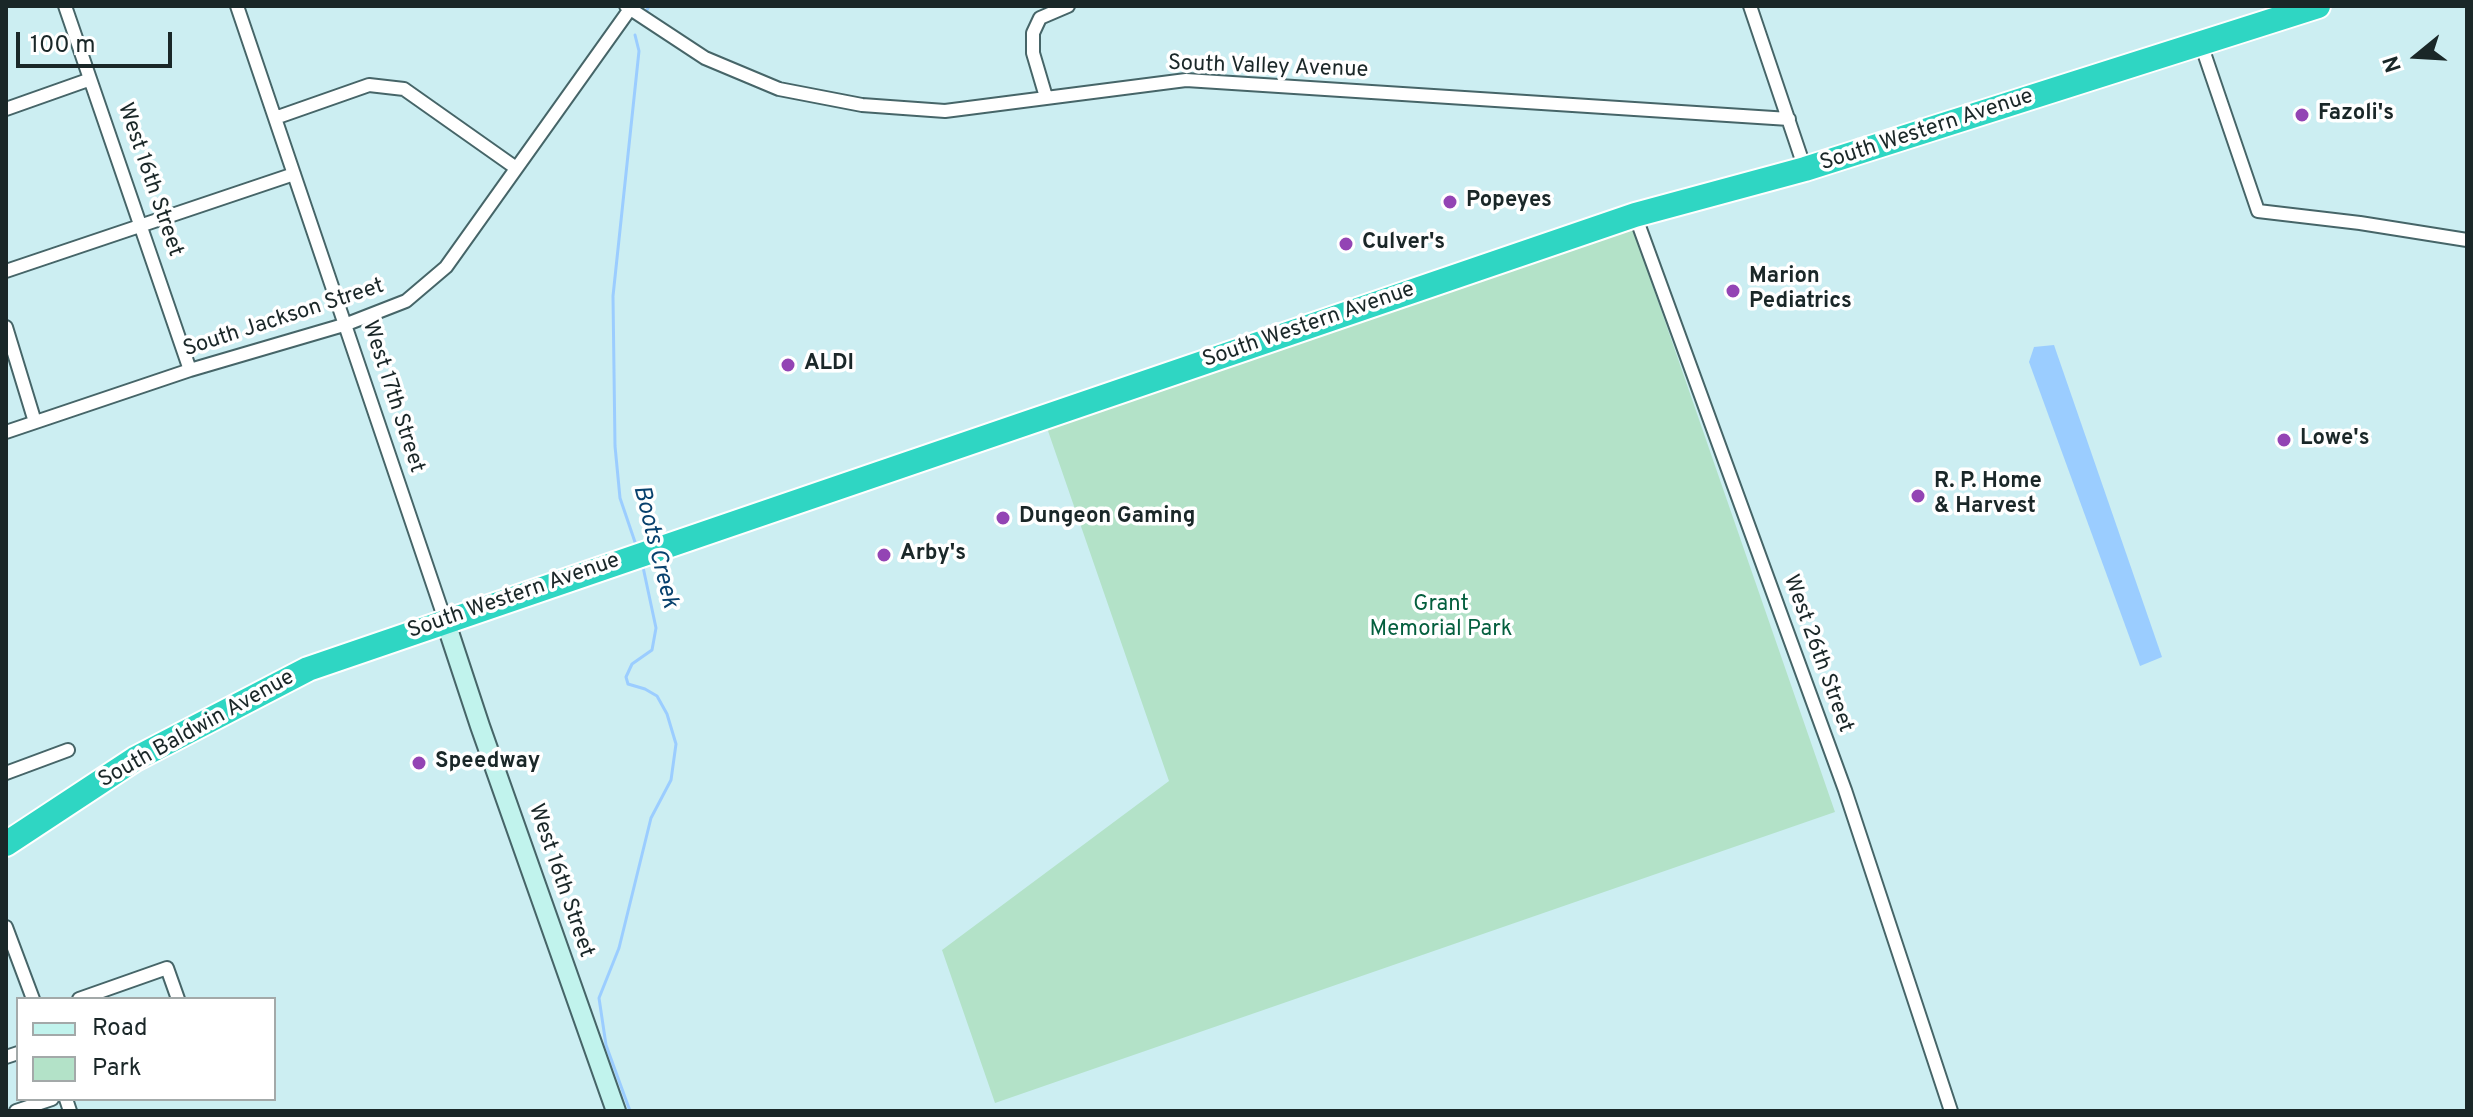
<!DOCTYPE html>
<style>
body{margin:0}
#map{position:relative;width:2473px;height:1117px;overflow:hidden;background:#cceef2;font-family:Overpass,sans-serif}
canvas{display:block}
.frame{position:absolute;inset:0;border:8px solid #1a2728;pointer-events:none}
.legend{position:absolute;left:16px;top:997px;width:260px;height:104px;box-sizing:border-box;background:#fff;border:2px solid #a3a9a9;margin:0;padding:10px 14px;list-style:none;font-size:24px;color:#1a2728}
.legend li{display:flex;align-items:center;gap:16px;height:40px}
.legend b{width:40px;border:2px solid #a3a9a9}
.north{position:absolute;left:2377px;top:16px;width:80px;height:80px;-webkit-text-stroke:6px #fff;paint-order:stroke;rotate:252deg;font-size:22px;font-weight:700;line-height:32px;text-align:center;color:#1a2728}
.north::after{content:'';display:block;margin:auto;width:28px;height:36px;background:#1a2728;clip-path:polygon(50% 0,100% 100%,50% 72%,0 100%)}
.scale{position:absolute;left:16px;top:32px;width:156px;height:36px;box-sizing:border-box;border:4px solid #1a2728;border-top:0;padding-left:10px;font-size:24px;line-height:28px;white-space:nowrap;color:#1a2728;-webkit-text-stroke:6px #fff;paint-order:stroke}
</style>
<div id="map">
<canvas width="2473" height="1117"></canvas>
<div class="frame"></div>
<ul class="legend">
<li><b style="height:10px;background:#c1f3ed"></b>Road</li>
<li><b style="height:22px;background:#b3e2c8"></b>Park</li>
</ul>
<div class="north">N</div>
<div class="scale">100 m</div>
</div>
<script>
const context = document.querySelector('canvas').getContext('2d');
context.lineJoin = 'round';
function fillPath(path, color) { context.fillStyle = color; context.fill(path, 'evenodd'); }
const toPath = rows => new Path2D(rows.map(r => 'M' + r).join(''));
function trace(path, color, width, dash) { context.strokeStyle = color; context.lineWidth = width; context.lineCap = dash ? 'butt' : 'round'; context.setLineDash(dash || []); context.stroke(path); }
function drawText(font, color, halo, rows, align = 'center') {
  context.font = font + ' Overpass,sans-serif'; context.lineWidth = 7; context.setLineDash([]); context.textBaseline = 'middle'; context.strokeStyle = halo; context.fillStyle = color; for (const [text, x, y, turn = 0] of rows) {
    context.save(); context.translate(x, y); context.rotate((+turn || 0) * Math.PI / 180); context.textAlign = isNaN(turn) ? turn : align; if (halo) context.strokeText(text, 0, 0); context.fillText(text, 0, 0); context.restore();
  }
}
fillPath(toPath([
 [1632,226,1835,812,995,1103,942,950,1169,781,1047,428]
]), '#b3e2c8');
fillPath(toPath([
 [2054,345,2162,657,2140,666,2029,362,2034,347]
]), '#9bcdff');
trace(toPath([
 [647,10,649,6],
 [635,35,639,51,613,296,615,446,620,498,637,548],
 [630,1111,606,1045,599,998,619,948,651,818,671,780,676,744,667,714,657,696,645,689,628,684,626,677,632,664,652,650,656,628,643,567]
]), '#9bcdff', 3);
const street = toPath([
 [65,6,190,370],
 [237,6,445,620],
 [626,6,705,58,779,89,862,105,945,111,1186,80,1789,119],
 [1750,6,1805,169],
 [2201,44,2258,211,2360,223,2467,240],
 [1046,97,1033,53,1033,33,1040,18,1068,6],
 [6,109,88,80],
 [275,118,369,85,404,89,516,168],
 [1635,215,1845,790,1951,1111],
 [6,271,294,174],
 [6,327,35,422],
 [6,432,190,370,347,324,406,301,446,267,630,9],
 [6,773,68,750],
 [6,927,33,999],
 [79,999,167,968,178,999],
 [6,1057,18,1053],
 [66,1099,70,1111],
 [16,1111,52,1099]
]);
const secondary = toPath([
 [445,620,480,726,616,1111]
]);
const highway = toPath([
 [6,844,135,759,308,669,1635,215,1805,169,2318,6]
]);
trace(street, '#466568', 16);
trace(secondary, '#466568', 22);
trace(highway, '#fff', 28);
trace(street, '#fff', 12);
trace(secondary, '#c1f3ed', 18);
trace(highway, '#2fd6c3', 24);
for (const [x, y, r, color] of [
 [2302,115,8,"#9344b4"],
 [1450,202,8,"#9344b4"],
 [1346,244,8,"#9344b4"],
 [1733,291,8,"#9344b4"],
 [788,365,8,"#9344b4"],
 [2284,440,8,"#9344b4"],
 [1918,496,8,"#9344b4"],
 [1003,518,8,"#9344b4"],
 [884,555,8,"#9344b4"],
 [419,763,8,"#9344b4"]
]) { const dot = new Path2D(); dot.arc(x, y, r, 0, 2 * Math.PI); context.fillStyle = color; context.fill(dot); trace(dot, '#fff', 3); }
drawText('22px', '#1a2728', '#fff', [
 ["South Valley Avenue",1268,68,2],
 ["South Western Avenue",1927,131,-18],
 ["West 16th Street",149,180,71],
 ["South Jackson Street",284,319,-18],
 ["South Western Avenue",1309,326,-19],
 ["West 17th Street",392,397,72],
 ["South Western Avenue",514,597,-19],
 ["West 26th Street",1817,654,70],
 ["South Baldwin Avenue",197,730,-29],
 ["West 16th Street",560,881,71]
]);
drawText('bold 22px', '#1a2728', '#fff', [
 ["Fazoli's",2318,115],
 ["Popeyes",1466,202],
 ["Culver's",1362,244],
 ["Marion",1749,278],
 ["Pediatrics",1749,303],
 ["ALDI",804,365],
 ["Lowe's",2300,440],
 ["R. P. Home",1934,483],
 ["& Harvest",1934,508],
 ["Dungeon Gaming",1019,518],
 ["Arby's",900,555],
 ["Speedway",435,763]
], 'left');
drawText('22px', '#045f3e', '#fff', [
 ["Grant",1441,606],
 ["Memorial Park",1441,631]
]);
drawText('italic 24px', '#08416d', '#fff', [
 ["Boots Creek",654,547,76]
]);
</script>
